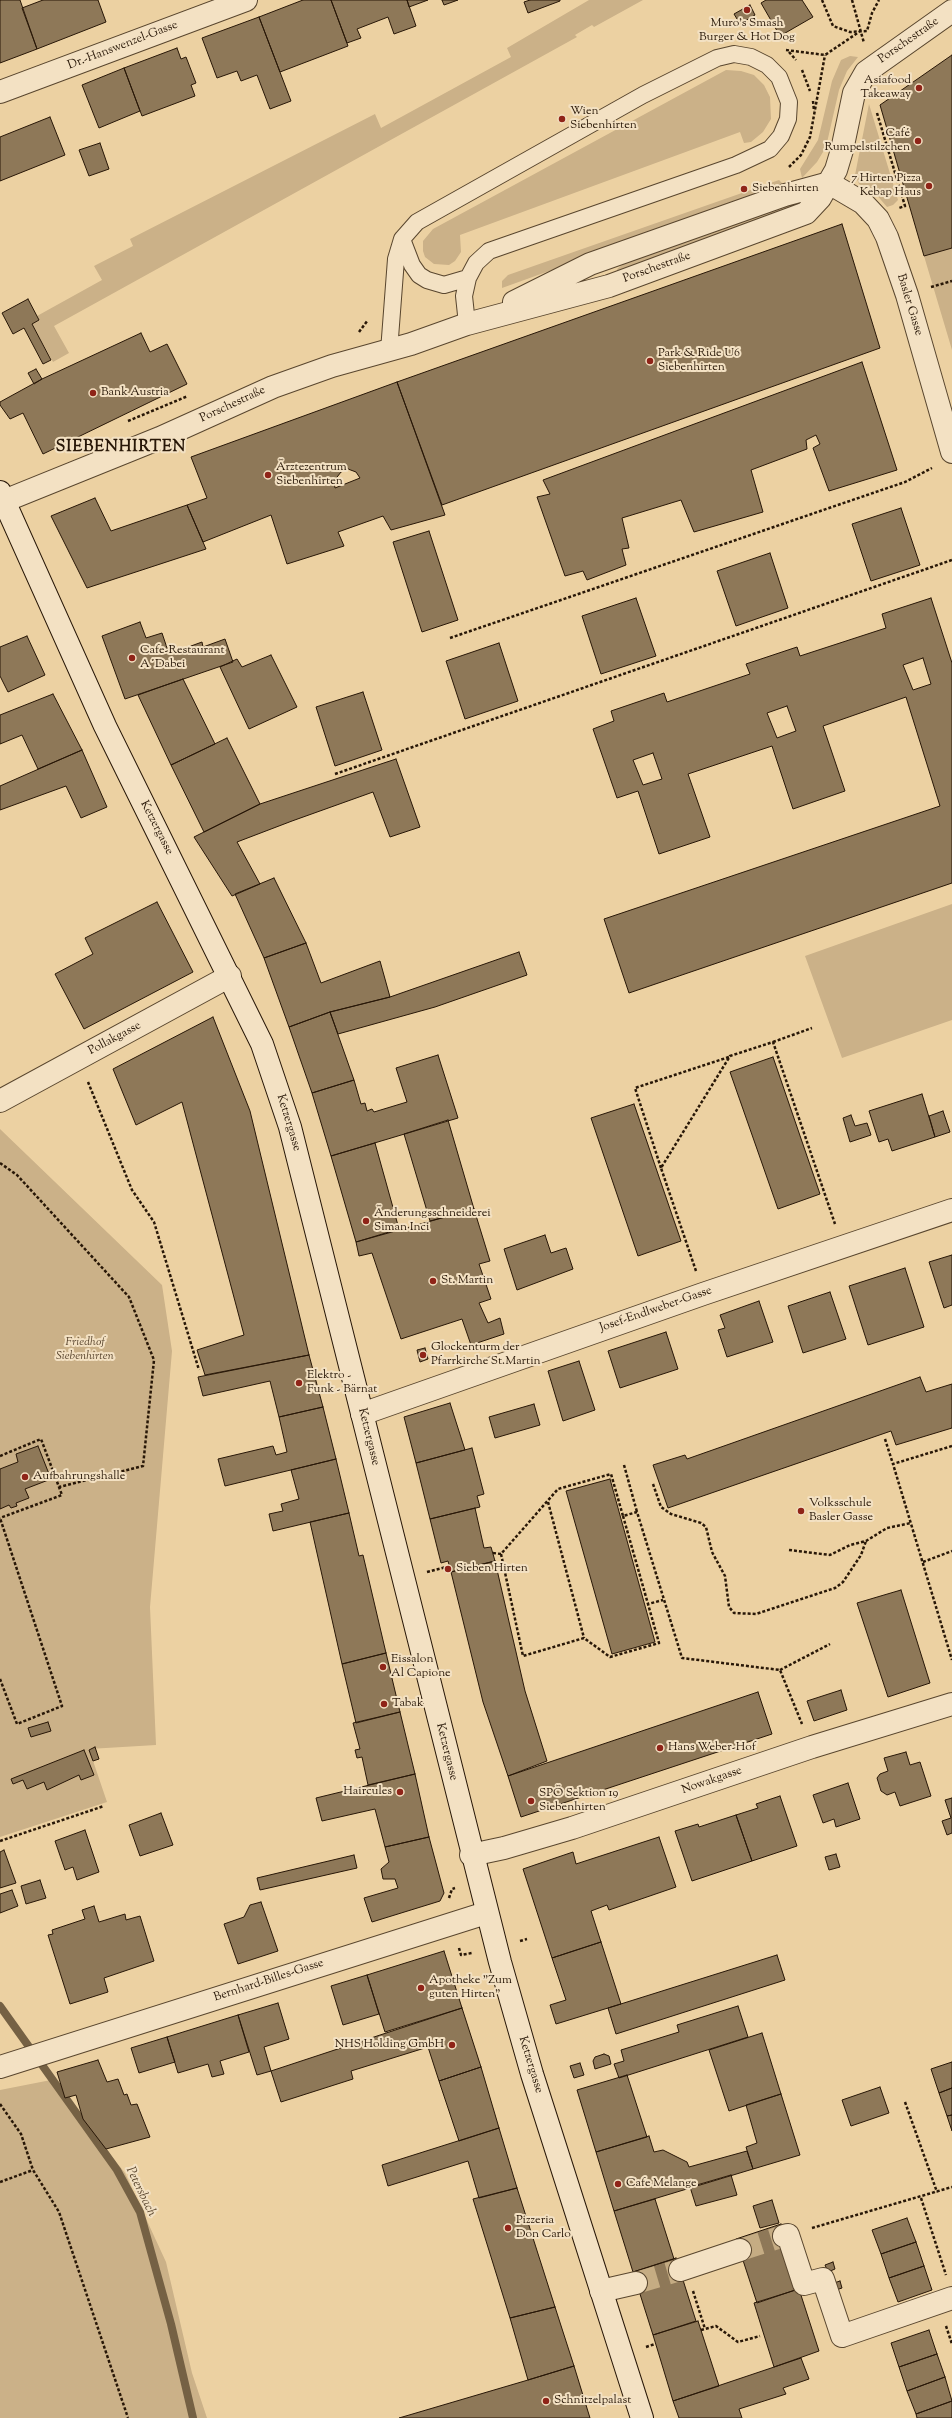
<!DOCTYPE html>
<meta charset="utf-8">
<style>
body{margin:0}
canvas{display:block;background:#ecd1a2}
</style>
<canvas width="952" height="2418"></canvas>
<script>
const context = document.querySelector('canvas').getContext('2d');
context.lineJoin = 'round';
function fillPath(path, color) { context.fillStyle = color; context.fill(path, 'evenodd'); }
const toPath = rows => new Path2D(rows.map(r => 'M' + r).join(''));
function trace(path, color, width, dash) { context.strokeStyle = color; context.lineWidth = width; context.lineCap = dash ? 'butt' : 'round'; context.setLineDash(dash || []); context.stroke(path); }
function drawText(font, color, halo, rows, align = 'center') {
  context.font = font + ' "Sorts Mill Goudy",serif'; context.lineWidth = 4; context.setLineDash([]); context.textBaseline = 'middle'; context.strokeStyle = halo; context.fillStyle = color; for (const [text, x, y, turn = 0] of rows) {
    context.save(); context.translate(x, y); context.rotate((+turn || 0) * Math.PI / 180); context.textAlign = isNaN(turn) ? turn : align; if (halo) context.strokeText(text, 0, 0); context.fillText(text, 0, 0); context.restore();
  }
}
fillPath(toPath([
 [589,0,643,0,594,27,592,25,575,35,577,37,54,326,69,353,53,362,32,324,39,320,37,316,102,280,94,266,133,246,130,239,375,114,381,128,511,57,507,48],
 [850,56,858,57,847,71,839,90,826,147,817,162,802,178,800,169,818,140,832,81,841,60],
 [726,70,741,71,754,75,764,85,770,97,771,119,763,132,751,142,744,143,740,132,460,235,461,252,455,261,449,265,434,264,425,257,423,251,423,241,433,229],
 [869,104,898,200,893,205,887,207,875,193,859,184,855,175],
 [779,180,785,186,502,288,502,281,508,275],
 [788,202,792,212,619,275,617,269,626,262],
 [952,248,952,350,924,256],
 [952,904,952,1020,842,1058,805,956],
 [0,1129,162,1285,172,1351,150,1607,156,1745,89,1749,107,1802,0,1837],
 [51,2080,125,2173,166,2262,192,2373,207,2418,0,2418,0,2090]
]), '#cbb188');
trace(toPath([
 [0,2006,117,2170,140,2212,171,2324,193,2418]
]), '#756144', 8);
const building = toPath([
 [0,0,20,0,37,49,0,63,0,0],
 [43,0,98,0,106,22,37,49,22,8,43,0],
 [303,0,331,0,348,46,280,72,259,17,303,0],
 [331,0,407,0,416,26,394,34,388,17,357,29,361,38,347,43,331,0],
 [407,0,428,0,409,7,407,0],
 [442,0,458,0,444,5,442,0],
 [530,0,560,0,560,1,528,13,524,2,530,0],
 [766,0,802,0,813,17,780,36,761,3,766,0],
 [750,5,755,15,740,24,734,14,750,5],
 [259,17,291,101,270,109,257,75,241,81,237,71,217,78,202,38,259,17],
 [177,48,181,59,186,57,196,83,191,85,195,96,142,116,124,68,177,48],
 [952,55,952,248,924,256,880,105,952,55],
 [124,68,140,111,99,128,82,85,124,68],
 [50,117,65,155,0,181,0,137,50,117],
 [100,143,109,169,89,176,79,150,100,143],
 [842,224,880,348,442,505,397,382,842,224],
 [28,299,39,320,32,324,51,360,43,364,24,328,13,334,2,313,28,299],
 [141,333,150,352,167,344,187,384,43,454,23,413,10,419,0,405,0,402,42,379,141,333],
 [862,362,897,470,829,491,813,448,820,444,816,435,806,440,807,449,751,470,763,512,694,532,681,500,622,518,629,548,622,549,626,565,587,580,583,571,565,576,537,497,550,494,543,480,862,362],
 [36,369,42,379,34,384,28,373,36,369],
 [397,382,445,515,391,530,383,516,338,532,344,546,287,564,271,515,203,542,187,505,207,498,191,457,397,382],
 [348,469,356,472,360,478,335,488,334,481,341,472,348,469],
 [95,498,111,531,187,505,206,549,87,588,51,516,95,498],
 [901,508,920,565,871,581,852,524,901,508],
 [429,531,458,620,422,632,393,542,429,531],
 [770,553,788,608,736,626,717,571,770,553],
 [636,598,656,656,601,674,582,616,636,598],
 [931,598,952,663,952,883,629,993,604,919,940,806,906,697,823,726,845,791,793,809,772,746,688,774,710,837,659,854,638,791,617,798,593,729,614,721,611,711,664,693,667,702,750,674,746,664,797,647,800,656,886,628,882,614,931,598],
 [923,658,931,684,913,690,903,665,923,658],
 [787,706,796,731,777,738,767,713,787,706],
 [653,753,662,779,643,785,633,760,653,753],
 [140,622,146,638,162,633,169,654,202,642,203,647,225,639,233,662,125,699,102,636,140,622],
 [27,636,45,675,8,692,0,676,0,647,27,636],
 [499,643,518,701,465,719,446,661,499,643],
 [271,655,297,707,249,729,220,667,237,659,242,667,271,655],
 [183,679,215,744,171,765,138,695,183,679],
 [363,692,382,750,335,766,316,707,363,692],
 [53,694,82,750,38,769,22,735,0,744,0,715,53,694],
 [227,738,260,804,204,832,171,765,227,738],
 [82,750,107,807,81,818,66,786,0,810,0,786,82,750],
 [396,759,420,827,390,837,373,792,292,821,237,842,260,884,232,896,194,837,260,804,396,759],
 [274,878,306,943,264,958,235,894,274,878],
 [157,902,193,972,84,1029,55,974,93,954,85,938,157,902],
 [306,943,321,983,380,961,390,997,330,1012,289,1027,264,958,306,943],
 [519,952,527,975,435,1007,338,1034,330,1012,390,997,519,952],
 [330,1012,354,1080,312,1093,289,1027,330,1012],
 [213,1017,250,1111,309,1355,205,1375,197,1350,244,1335,182,1102,136,1125,113,1069,213,1017],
 [438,1055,458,1118,331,1156,312,1093,354,1080,361,1104,365,1103,367,1111,372,1109,374,1112,407,1102,396,1068,438,1055],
 [773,1057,820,1194,778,1209,730,1072,773,1057],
 [922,1094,935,1137,892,1151,888,1139,879,1142,869,1111,922,1094],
 [634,1104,681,1241,638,1256,591,1118,634,1104],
 [943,1111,950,1132,935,1137,929,1116,943,1111],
 [851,1115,855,1126,867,1123,871,1135,850,1142,843,1118,851,1115],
 [448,1120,474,1209,430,1221,404,1134,448,1120],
 [375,1143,399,1229,356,1242,331,1156,375,1143],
 [474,1209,490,1261,479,1264,491,1299,479,1303,488,1323,500,1318,504,1334,471,1345,462,1319,401,1339,372,1253,359,1256,356,1242,474,1209],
 [545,1235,551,1253,566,1248,573,1269,517,1290,504,1249,545,1235],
 [952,1255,952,1305,944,1308,929,1262,952,1255],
 [905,1268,924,1327,868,1345,849,1286,905,1268],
 [830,1292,846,1339,803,1353,788,1306,830,1292],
 [759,1301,773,1342,727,1357,718,1330,725,1328,720,1315,759,1301],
 [666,1332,678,1369,620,1388,608,1351,666,1332],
 [425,1348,428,1359,420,1362,417,1350,425,1348],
 [309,1355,323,1407,279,1417,270,1381,203,1396,198,1377,309,1355],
 [579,1361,595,1410,563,1421,548,1371,579,1361],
 [920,1377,926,1392,952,1384,952,1428,896,1445,891,1431,668,1508,653,1465,685,1455,687,1459,920,1377],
 [450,1403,465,1450,416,1463,404,1417,450,1403],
 [534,1404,540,1425,495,1438,489,1417,534,1404],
 [323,1407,336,1459,225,1486,218,1459,273,1446,276,1455,287,1452,279,1417,323,1407],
 [38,1446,51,1479,25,1489,29,1498,16,1503,17,1506,11,1508,9,1505,0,1509,0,1469,18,1462,16,1454,38,1446],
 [472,1448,484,1494,477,1496,480,1507,430,1519,416,1463,472,1448],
 [336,1459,349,1513,273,1531,269,1514,283,1511,281,1504,299,1499,291,1470,336,1459],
 [610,1479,655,1642,612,1654,566,1491,610,1479],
 [475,1508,484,1548,491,1547,495,1561,451,1572,448,1561,441,1563,430,1519,475,1508],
 [349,1513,359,1556,363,1555,386,1653,342,1664,310,1522,349,1513],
 [495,1561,525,1691,547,1761,508,1776,483,1702,451,1572,495,1561],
 [901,1590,930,1683,888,1697,857,1603,901,1590],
 [386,1653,400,1712,356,1723,342,1664,386,1653],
 [841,1690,847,1710,814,1721,807,1701,841,1690],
 [758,1692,772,1734,521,1817,508,1776,758,1692],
 [400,1712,415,1774,368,1785,362,1757,357,1758,355,1750,360,1749,353,1723,400,1712],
 [48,1722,51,1731,31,1737,28,1728,48,1722],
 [95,1747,99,1759,93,1761,89,1750,95,1747],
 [84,1750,94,1775,81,1780,79,1775,47,1790,44,1782,27,1789,23,1780,13,1784,11,1779,84,1750],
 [906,1752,910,1765,920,1762,931,1796,900,1806,895,1792,887,1795,881,1791,877,1778,880,1774,888,1771,884,1758,906,1752],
 [415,1774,429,1837,385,1847,375,1809,322,1821,316,1798,415,1774],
 [848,1783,860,1819,836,1827,834,1819,823,1823,813,1795,848,1783],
 [780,1796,797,1846,752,1861,736,1815,758,1808,756,1804,780,1796],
 [952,1798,952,1833,947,1835,942,1821,951,1818,945,1800,952,1798],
 [161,1813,173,1845,140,1856,129,1825,161,1813],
 [736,1815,752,1861,692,1881,675,1831,698,1824,699,1827,736,1815],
 [85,1830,99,1872,77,1880,73,1867,65,1870,55,1841,85,1830],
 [429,1837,444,1893,440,1901,372,1922,364,1898,398,1888,395,1879,383,1879,381,1869,389,1862,385,1847,429,1837],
 [659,1837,676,1887,609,1910,607,1905,591,1911,601,1942,552,1958,523,1869,573,1852,576,1864,659,1837],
 [4,1850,16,1883,0,1888,0,1852,4,1850],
 [836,1854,840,1867,829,1870,825,1857,836,1854],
 [354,1855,357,1868,260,1890,257,1878,354,1855],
 [40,1880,46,1898,26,1904,21,1886,40,1880],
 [12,1890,18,1906,0,1913,0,1894,12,1890],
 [261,1902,278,1951,238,1964,224,1924,244,1917,250,1905,261,1902],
 [94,1906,99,1922,125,1914,126,1920,140,1916,154,1961,104,1978,108,1992,70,2004,48,1935,53,1934,52,1930,85,1919,82,1910,94,1906],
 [601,1942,621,2004,556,2024,550,2005,566,2000,552,1958,601,1942],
 [444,1951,462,2008,385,2032,367,1975,444,1951],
 [777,1955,785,1980,616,2034,608,2008,777,1955],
 [367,1975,379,2014,343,2025,331,1986,367,1975],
 [278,2003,289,2039,264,2047,271,2071,257,2075,238,2015,278,2003],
 [738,2006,748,2037,619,2078,614,2064,624,2061,621,2050,679,2032,677,2025,738,2006],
 [462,2008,481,2067,439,2081,428,2047,351,2071,353,2079,281,2102,271,2071,462,2008],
 [238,2015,249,2052,220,2061,224,2074,212,2077,208,2064,178,2073,167,2037,238,2015],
 [762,2033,781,2094,729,2111,709,2050,762,2033],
 [167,2037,175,2062,139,2073,131,2048,167,2037],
 [604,2054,609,2056,611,2064,595,2069,593,2061,595,2057,604,2054],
 [98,2060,107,2082,118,2079,124,2095,127,2094,131,2105,137,2104,150,2137,106,2149,83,2119,76,2095,65,2098,57,2072,98,2060],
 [952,2062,952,2088,939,2093,931,2069,952,2062],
 [580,2063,584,2075,574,2078,570,2066,580,2063],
 [481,2067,499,2128,459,2141,439,2081,481,2067],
 [627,2075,647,2137,596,2152,577,2090,627,2075],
 [880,2087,889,2113,851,2126,842,2100,880,2087],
 [952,2088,952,2115,947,2116,939,2093,952,2088],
 [781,2094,800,2155,753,2169,746,2147,757,2143,746,2105,781,2094],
 [952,2115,952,2131,947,2116,952,2115],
 [499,2128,517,2188,479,2198,468,2161,388,2186,382,2165,499,2128],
 [649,2136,654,2152,663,2150,687,2162,689,2167,747,2151,753,2169,614,2211,596,2152,649,2136],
 [731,2175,737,2195,696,2206,690,2187,731,2175],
 [517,2188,555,2307,510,2318,473,2199,517,2188],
 [655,2199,674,2259,633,2272,614,2211,655,2199],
 [772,2200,779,2223,760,2228,753,2206,772,2200],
 [907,2218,916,2242,881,2254,872,2230,907,2218],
 [781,2224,801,2288,757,2303,736,2239,781,2224],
 [916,2242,924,2266,889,2278,881,2254,916,2242],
 [676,2258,696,2321,653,2335,633,2272,676,2258],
 [833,2262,835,2269,828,2272,825,2265,833,2262],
 [924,2266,932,2290,898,2302,889,2278,924,2266],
 [840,2281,842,2288,836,2290,834,2283,840,2281],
 [799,2289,819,2351,774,2367,754,2303,799,2289],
 [555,2307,574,2366,528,2380,510,2318,555,2307],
 [698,2321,719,2386,673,2401,653,2335,698,2321],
 [929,2330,937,2354,899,2367,891,2343,929,2330],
 [937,2354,945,2377,907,2391,899,2367,937,2354],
 [801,2358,809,2379,783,2388,786,2394,739,2409,742,2418,679,2418,673,2401,801,2358],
 [574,2366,590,2418,399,2418,528,2380,574,2366],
 [945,2377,952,2401,916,2414,907,2391,945,2377],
 [952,2401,952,2418,917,2418,916,2414,952,2401]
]);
fillPath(building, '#8e7858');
trace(building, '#281707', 1);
trace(toPath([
 [740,2250,784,2236],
 [636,2283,680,2270]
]), '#c5ac83', 22, [22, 11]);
const lane = toPath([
 [402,239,412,265,419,275,427,280,444,285,468,278],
 [389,351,396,259,402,239,417,222,643,95,717,58,734,54,751,57,767,65,779,77,789,102,788,119,781,136,770,149,736,165,489,251,476,263,468,278,464,296,467,324]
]);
const street = toPath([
 [0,92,246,0],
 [829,183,863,203,878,219,887,237,907,295,952,452],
 [514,302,590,264,785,195,829,183],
 [4,501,160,438,273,387,332,366,411,344,467,324,609,286,806,213,820,198,836,170,842,150,854,93,866,72,952,11],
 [0,1101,230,976],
 [362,1414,703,1294,952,1210],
 [471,1855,504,1848,572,1828,812,1747,952,1704],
 [0,2067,486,1913],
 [784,2236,788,2235,804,2284,823,2279,842,2336,952,2298],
 [680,2270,740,2250],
 [601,2291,636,2283]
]);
const secondary = toPath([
 [0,492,105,726,262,1044,290,1127,500,1962,532,2074,642,2418]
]);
trace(lane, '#59462e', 18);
trace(street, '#59462e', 24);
trace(secondary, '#281707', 24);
trace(toPath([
 [822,0,833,26,850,32,867,31,872,13,879,0],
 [852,0,864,43],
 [786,50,825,55,859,32],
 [789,52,796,60],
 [802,70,810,91],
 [813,101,814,111],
 [877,113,905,206,899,208],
 [789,167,801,155,810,137,825,55],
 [931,287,952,281],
 [359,332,368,320],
 [128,421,188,396],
 [450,638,905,482,932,468],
 [335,774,952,560],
 [773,1042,812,1028],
 [88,1082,132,1190,154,1222,199,1370],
 [0,1163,17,1175,129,1297,154,1360,143,1466,59,1487],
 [661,1168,635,1088,729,1057],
 [696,1271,661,1168,730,1056,773,1042,835,1224],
 [885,1439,893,1464],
 [952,1446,893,1464,952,1660],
 [0,1456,41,1439,62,1495,0,1518],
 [624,1465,637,1512],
 [653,1484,661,1507,671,1514,701,1523,706,1527,712,1552,725,1576,729,1607,734,1613,756,1614,835,1588,843,1582,861,1555,866,1541],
 [548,1502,584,1638],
 [623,1516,648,1604],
 [789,1550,830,1555,850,1545,866,1541,887,1528,911,1523],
 [493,1553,501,1554,558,1489,611,1474,623,1516,637,1512,682,1658,780,1670,802,1724],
 [501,1554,523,1656,584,1638,610,1657,659,1643,648,1604,663,1600],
 [923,1562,952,1551],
 [427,1572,450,1566],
 [780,1670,830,1644],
 [0,1679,17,1724,62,1706,0,1518],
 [0,1841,104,1806],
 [449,1898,452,1889,455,1888],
 [520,1941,527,1939],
 [459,1948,461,1955,472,1953],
 [905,2102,937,2192],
 [0,2104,21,2134,33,2170,59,2212,128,2418],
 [0,2182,33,2170],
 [921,2198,946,2275],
 [812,2228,952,2187],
 [693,2291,705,2329],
 [946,2326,952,2344],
 [701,2330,716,2326,738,2342,760,2336],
 [646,2347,655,2344]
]), '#281707', 2.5, [3, 2]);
trace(lane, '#f3e1c3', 16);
trace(street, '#f3e1c3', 22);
trace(secondary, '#f3e1c3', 22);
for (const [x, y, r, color] of [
 [747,10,4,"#8f2418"],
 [919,88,4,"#8f2418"],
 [562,119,4,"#8f2418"],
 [918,141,4,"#8f2418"],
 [929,186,4,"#8f2418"],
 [744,189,4,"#8f2418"],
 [650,361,4,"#8f2418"],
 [93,393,4,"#8f2418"],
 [268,475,4,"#8f2418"],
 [132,658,4,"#8f2418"],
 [366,1221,4,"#8f2418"],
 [433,1281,4,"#8f2418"],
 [423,1355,4,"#8f2418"],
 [299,1383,4,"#8f2418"],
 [25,1477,4,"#8f2418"],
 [801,1511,4,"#8f2418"],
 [448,1569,4,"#8f2418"],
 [383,1667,4,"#8f2418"],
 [384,1704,4,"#8f2418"],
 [660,1748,4,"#8f2418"],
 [400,1792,4,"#8f2418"],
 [531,1801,4,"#8f2418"],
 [421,1988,4,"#8f2418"],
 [452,2045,4,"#8f2418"],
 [618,2184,4,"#8f2418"],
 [508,2228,4,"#8f2418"],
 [546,2401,4,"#8f2418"]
]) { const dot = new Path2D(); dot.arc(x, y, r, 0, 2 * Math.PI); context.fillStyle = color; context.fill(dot); trace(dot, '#f3e1c3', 1.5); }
drawText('12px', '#281707', '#f3e1c3', [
 ["Muro's Smash",747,24,"center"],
 ["Burger & Hot Dog",747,38,"center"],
 ["Asiafood",911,81,"right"],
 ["Takeaway",911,95,"right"],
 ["Wien",570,112],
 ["Siebenhirten",570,126],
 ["Café",910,134,"right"],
 ["Rumpelstilzchen",910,148,"right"],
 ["7 Hirten Pizza",921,179,"right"],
 ["Kebap Haus",921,193,"right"],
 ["Siebenhirten",752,189],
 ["Park & Ride U6",658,354],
 ["Siebenhirten",658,368],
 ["Bank Austria",101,393],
 ["Ärztezentrum",276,468],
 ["Siebenhirten",276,482],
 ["Cafe-Restaurant",140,651],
 ["A´Dabei",140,665],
 ["Änderungsschneiderei",374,1214],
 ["Siman Inci",374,1228],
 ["St. Martin",441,1281],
 ["Glockenturm der",431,1348],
 ["Pfarrkirche St.Martin",431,1362],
 ["Elektro -",307,1376],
 ["Funk - Bärnat",307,1390],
 ["Aufbahrungshalle",33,1477],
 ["Volksschule",809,1504],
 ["Basler Gasse",809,1518],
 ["Sieben Hirten",456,1569],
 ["Eissalon",391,1660],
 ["Al Capione",391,1674],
 ["Tabak",392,1704],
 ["Hans Weber-Hof",668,1748],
 ["Haircules",392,1792,"right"],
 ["SPÖ Sektion 19",539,1794],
 ["Siebenhirten",539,1808],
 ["Apotheke \"Zum",429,1981],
 ["guten Hirten\"",429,1995],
 ["NHS Holding GmbH",444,2045,"right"],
 ["Cafe Melange",626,2184],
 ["Pizzeria",516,2221],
 ["Don Carlo",516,2235],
 ["Schnitzelpalast",554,2401]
], 'left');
drawText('12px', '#281707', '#f3e1c3', [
 ["Porschestraße",909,41,-35],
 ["Dr.-Hanswenzel-Gasse",123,46,-21],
 ["Porschestraße",657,268,-20],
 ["Basler Gasse",909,305,73],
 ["Porschestraße",233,405,-25],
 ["Ketzergasse",156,828,63],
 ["Pollakgasse",115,1039,-28],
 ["Ketzergasse",288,1123,73],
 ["Josef-Endlweber-Gasse",656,1310,-19],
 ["Ketzergasse",368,1437,76],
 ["Ketzergasse",446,1752,76],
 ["Nowakgasse",712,1781,-19],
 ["Bernhard-Billes-Gasse",269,1981,-18],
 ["Ketzergasse",530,2065,73]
]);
drawText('italic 12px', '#59452e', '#f3e1c3', [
 ["Friedhof",85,1343],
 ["Siebenhirten",85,1357]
]);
drawText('italic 13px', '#5c4830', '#f3e1c3', [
 ["Petersbach",140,2192,64]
]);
context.letterSpacing = '1px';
drawText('bold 16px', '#281707', '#f3e1c3', [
 ["SIEBENHIRTEN",121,448]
]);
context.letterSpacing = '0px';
</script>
